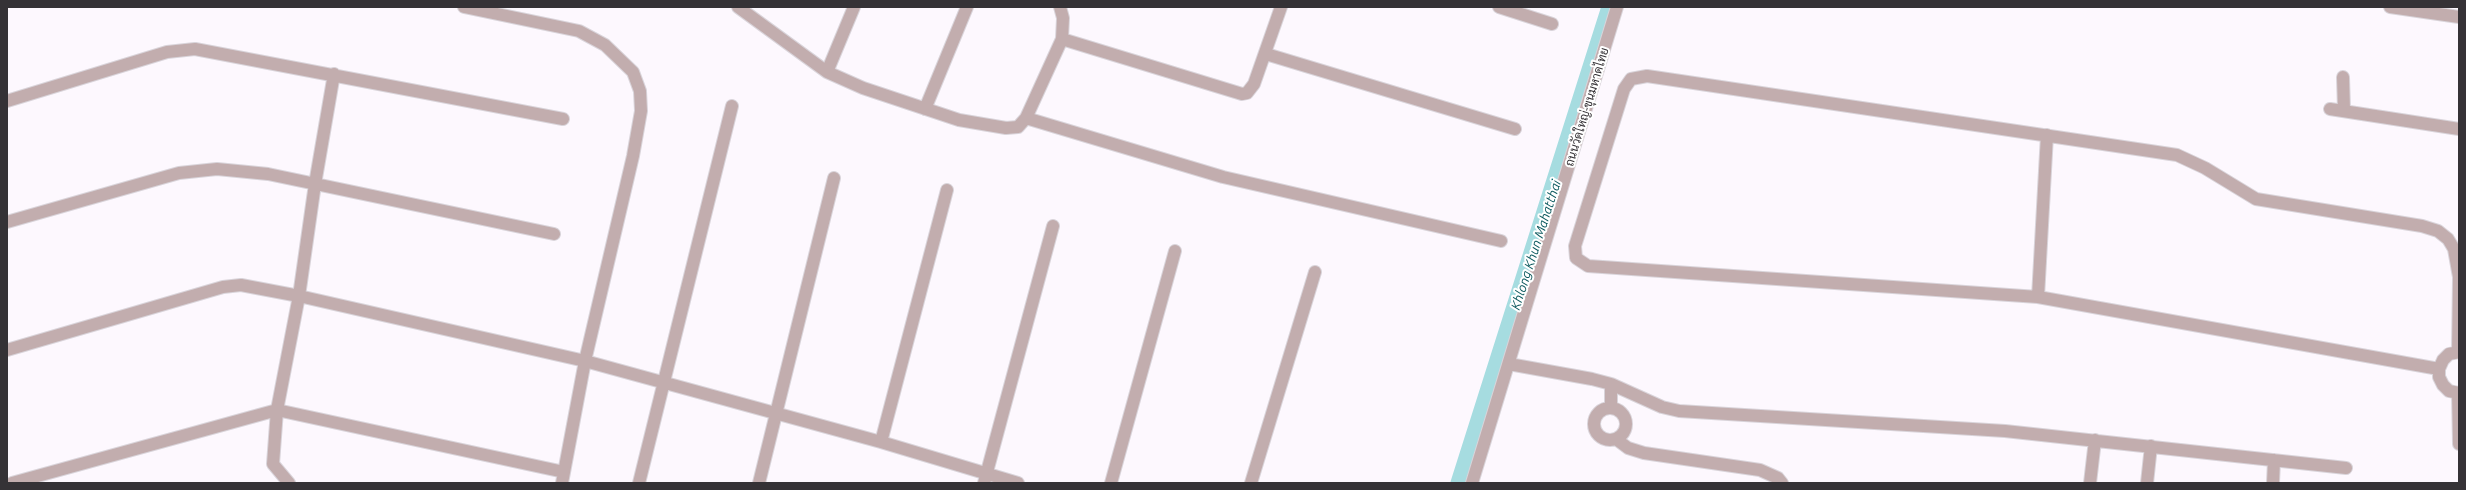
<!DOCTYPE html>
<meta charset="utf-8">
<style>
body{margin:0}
#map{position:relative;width:2466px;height:490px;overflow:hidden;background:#fdf8fe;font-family:Ubuntu,sans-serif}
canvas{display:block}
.frame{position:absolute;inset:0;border:8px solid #353236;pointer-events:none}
</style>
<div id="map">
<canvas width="2466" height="490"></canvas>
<div class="frame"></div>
</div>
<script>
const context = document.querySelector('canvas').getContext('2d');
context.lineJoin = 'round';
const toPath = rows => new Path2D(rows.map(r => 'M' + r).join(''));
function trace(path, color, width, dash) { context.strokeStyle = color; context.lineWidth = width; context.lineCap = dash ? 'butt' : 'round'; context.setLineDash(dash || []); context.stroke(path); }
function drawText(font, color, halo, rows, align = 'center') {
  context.font = font + ' Ubuntu,Sarabun,sans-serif'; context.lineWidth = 4; context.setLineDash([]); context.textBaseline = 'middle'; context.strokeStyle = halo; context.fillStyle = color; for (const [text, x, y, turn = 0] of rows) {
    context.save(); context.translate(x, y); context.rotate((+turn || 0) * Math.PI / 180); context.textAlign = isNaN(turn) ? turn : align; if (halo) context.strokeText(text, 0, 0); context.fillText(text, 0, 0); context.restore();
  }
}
trace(toPath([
 [1460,483,1610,10]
]), '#a6dce0', 19);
const minor = toPath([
 [464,7,579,31,605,45,633,72,640,91,641,111,633,156,585,361,562,483],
 [738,7,827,72,863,88,959,120,1006,128,1018,127,1026,118,1062,39,1063,18,1060,7],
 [1499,7,1552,24],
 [2390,7,2459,17],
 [1062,39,1242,94,1247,93,1254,84,1281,7],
 [1266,54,1515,129],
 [827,72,854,7],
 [2343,77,2344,110],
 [7,101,167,52,195,49,563,119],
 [925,109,967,7],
 [2330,109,2459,129],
 [1026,118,1223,177,1501,241],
 [7,222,179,173,217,169,268,174,554,234],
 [2038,297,2047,135],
 [7,350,223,287,241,285,299,296,585,361,881,442,1018,483],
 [2459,352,2449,354,2443,360,2439,369,2439,377,2443,385,2449,391,2459,393],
 [1509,364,1592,379,1611,384,1662,407,1679,411,2005,431,2346,468],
 [2439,369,2038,297,1588,266,1576,258,1575,246,1624,89,1631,79,1647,76,2177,155,2205,168,2256,199,2422,226,2438,231,2448,239,2454,249,2459,277,2458,352],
 [2458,393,2459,444],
 [1611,408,1611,384],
 '1594 424a16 16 0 1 1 32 0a16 16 0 1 1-32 0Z',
 [1616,439,1628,448,1644,453,1760,470,1778,478,1782,483],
 [881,442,947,190],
 [12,483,277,410,564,472],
 [289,483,273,464,277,410,299,296,315,184,334,74],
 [639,483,732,106],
 [759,483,834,178],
 [984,483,1053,226],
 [1111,483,1175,251],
 [1251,483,1315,272],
 [1472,483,1617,7],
 [2090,483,2095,440],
 [2147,483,2151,446],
 [2273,483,2274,460]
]);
trace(minor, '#d9d4da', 14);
trace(minor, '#c2adae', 12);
drawText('12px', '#353236', '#fff', [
 ["ถนนวัดใหญ่-ขุนมหาดไทย",1587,107,-73]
]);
drawText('italic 13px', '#0a585d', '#fff', [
 ["Khlong Khun Mahatthai",1536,245,-72]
]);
</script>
